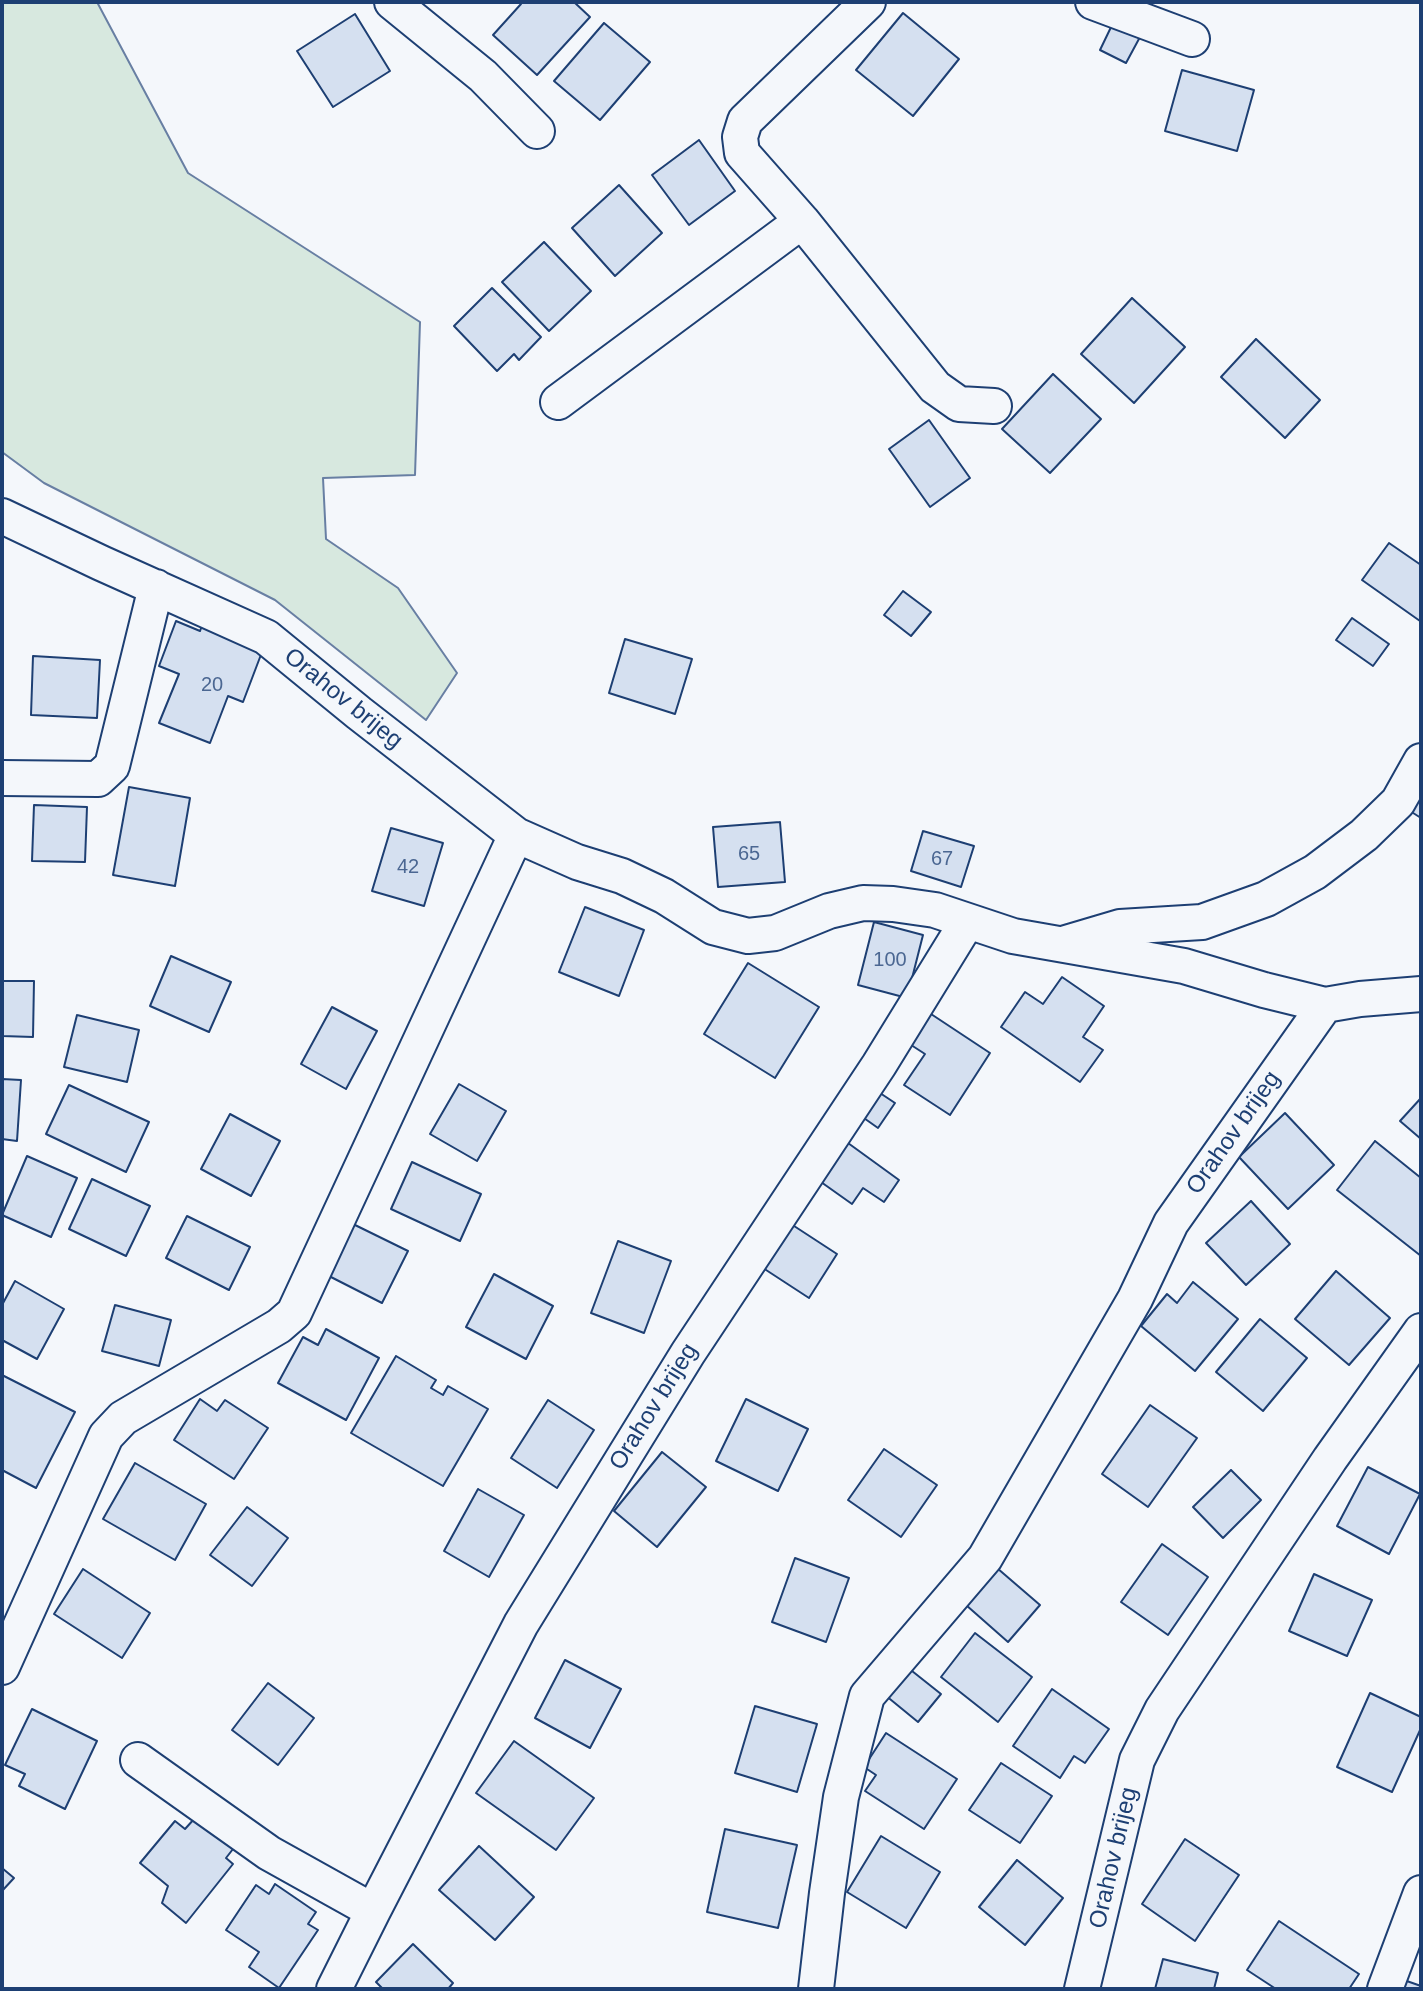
<!DOCTYPE html>
<style>
body{margin:0}
#map{position:relative;width:1423px;height:1991px;overflow:hidden;background:#f4f7fb;font-family:Helvetica,sans-serif}
canvas{display:block}
.frame{position:absolute;inset:0;border:4px solid #1d3f73;pointer-events:none}
</style>
<div id="map">
<canvas width="1423" height="1991"></canvas>
<div class="frame"></div>
</div>
<script>
const context = document.querySelector('canvas').getContext('2d');
context.lineJoin = 'round';
function fillPath(path, color) { context.fillStyle = color; context.fill(path, 'evenodd'); }
const toPath = rows => new Path2D(rows.map(r => 'M' + r).join(''));
function trace(path, color, width, dash) { context.strokeStyle = color; context.lineWidth = width; context.lineCap = dash ? 'butt' : 'round'; context.setLineDash(dash || []); context.stroke(path); }
function drawText(font, color, halo, rows, align = 'center') {
  context.font = font + ' Helvetica,sans-serif'; context.lineWidth = 6; context.setLineDash([]); context.textBaseline = 'middle'; context.strokeStyle = halo; context.fillStyle = color; for (const [text, x, y, turn = 0] of rows) {
    context.save(); context.translate(x, y); context.rotate((+turn || 0) * Math.PI / 180); context.textAlign = isNaN(turn) ? turn : align; if (halo) context.strokeText(text, 0, 0); context.fillText(text, 0, 0); context.restore();
  }
}
const green = toPath([
 [2,2,97,2,188,173,420,322,415,475,323,478,326,539,398,588,457,673,426,720,275,600,44,483,2,452,2,2]
]);
fillPath(green, '#d7e8df');
trace(green, '#687fa3', 2);
const building = toPath([
 [520,2,574,2,590,17,537,75,493,35,521,4,520,2],
 [903,13,959,59,913,116,856,70,903,13],
 [355,14,390,71,333,107,297,51,355,14],
 [604,23,650,62,600,120,554,81,604,23],
 [1113,23,1140,37,1126,63,1100,50,1113,23],
 [1182,70,1254,90,1237,151,1165,131,1182,70],
 [699,140,735,191,689,225,652,175,699,140],
 [619,185,662,233,615,276,572,228,619,185],
 [544,242,591,291,549,331,502,282,544,242],
 [492,288,541,337,519,360,514,354,497,371,454,326,492,288],
 [1132,298,1185,347,1134,403,1081,354,1132,298],
 [1256,339,1320,400,1285,438,1221,377,1256,339],
 [1053,374,1101,419,1050,473,1002,429,1053,374],
 [929,420,970,478,930,507,889,449,929,420],
 [1389,543,1421,565,1420,621,1362,580,1389,543],
 [903,591,931,612,911,636,884,615,903,591],
 [205,618,262,652,243,702,228,696,210,743,159,723,179,674,159,666,176,621,200,631,205,618],
 [1352,618,1389,644,1373,666,1336,640,1352,618],
 [625,639,692,659,675,714,609,693,625,639],
 [33,656,100,660,97,718,31,715,33,656],
 [129,787,190,798,175,886,113,875,129,787],
 [1421,793,1421,818,1410,811,1421,793],
 [34,805,87,807,85,862,32,861,34,805],
 [780,822,785,882,718,887,713,827,780,822],
 [391,828,443,843,424,906,372,891,391,828],
 [923,831,974,846,961,887,911,871,923,831],
 [585,907,644,930,619,996,559,972,585,907],
 [874,922,923,935,907,998,858,985,874,922],
 [171,956,231,982,209,1032,150,1006,171,956],
 [748,963,819,1007,775,1078,704,1034,748,963],
 [1062,977,1104,1006,1083,1037,1103,1050,1080,1082,1001,1027,1025,992,1043,1004,1062,977],
 [2,981,34,981,33,1037,2,1036,2,981],
 [332,1007,377,1031,346,1089,301,1064,332,1007],
 [928,1012,990,1053,950,1115,904,1085,925,1054,908,1043,928,1012],
 [77,1015,139,1030,127,1082,64,1067,77,1015],
 [2,1079,21,1080,17,1141,2,1139,2,1079],
 [459,1084,506,1111,477,1161,430,1134,459,1084],
 [69,1085,149,1122,126,1172,46,1134,69,1085],
 [877,1091,895,1103,878,1128,861,1116,877,1091],
 [1421,1098,1421,1139,1400,1121,1421,1098],
 [1285,1113,1334,1165,1288,1209,1239,1157,1285,1113],
 [230,1114,280,1141,251,1196,201,1169,230,1114],
 [1375,1141,1421,1178,1421,1256,1337,1190,1375,1141],
 [848,1143,899,1180,884,1202,863,1188,852,1204,821,1182,848,1143],
 [27,1156,77,1178,51,1237,2,1215,27,1156],
 [412,1162,481,1194,460,1241,391,1209,412,1162],
 [92,1179,150,1206,126,1256,69,1229,92,1179],
 [1251,1201,1290,1244,1246,1285,1206,1243,1251,1201],
 [187,1216,250,1247,229,1290,166,1258,187,1216],
 [353,1224,408,1251,382,1303,327,1275,353,1224],
 [791,1224,837,1254,809,1298,763,1268,791,1224],
 [618,1241,671,1261,644,1333,591,1313,618,1241],
 [1336,1271,1390,1318,1349,1365,1295,1319,1336,1271],
 [494,1274,553,1306,526,1359,466,1327,494,1274],
 [15,1281,64,1309,37,1359,2,1340,2,1305,15,1281],
 [1193,1282,1238,1319,1195,1371,1141,1326,1167,1294,1177,1303,1193,1282],
 [115,1305,171,1320,159,1366,102,1351,115,1305],
 [1260,1319,1307,1358,1263,1411,1216,1372,1260,1319],
 [326,1329,379,1358,346,1420,278,1383,303,1337,318,1345,326,1329],
 [396,1356,436,1380,431,1388,443,1395,448,1386,488,1409,443,1486,351,1433,396,1356],
 [2,1375,75,1412,36,1488,2,1470,2,1375],
 [200,1399,217,1411,225,1400,268,1428,234,1479,174,1440,200,1399],
 [746,1399,808,1429,778,1491,716,1461,746,1399],
 [548,1400,594,1430,557,1488,511,1458,548,1400],
 [1150,1405,1197,1438,1148,1507,1102,1474,1150,1405],
 [884,1449,937,1485,901,1537,848,1500,884,1449],
 [662,1452,706,1487,657,1547,614,1511,662,1452],
 [135,1463,206,1504,175,1560,103,1519,135,1463],
 [1368,1467,1420,1494,1389,1554,1337,1526,1368,1467],
 [1231,1470,1261,1500,1223,1538,1193,1507,1231,1470],
 [478,1489,524,1515,489,1577,444,1551,478,1489],
 [247,1507,288,1538,252,1586,210,1555,247,1507],
 [1162,1544,1208,1577,1168,1635,1121,1602,1162,1544],
 [795,1558,849,1578,826,1642,772,1622,795,1558],
 [997,1568,1040,1605,1008,1642,966,1605,997,1568],
 [83,1569,150,1613,122,1658,54,1614,83,1569],
 [1314,1574,1372,1600,1347,1656,1289,1631,1314,1574],
 [975,1633,1032,1677,998,1722,941,1677,975,1633],
 [565,1660,621,1689,590,1748,535,1718,565,1660],
 [907,1667,941,1694,918,1722,885,1695,907,1667],
 [268,1683,314,1718,278,1765,232,1730,268,1683],
 [1052,1689,1109,1729,1085,1763,1074,1756,1060,1778,1013,1746,1052,1689],
 [1370,1693,1421,1717,1421,1728,1392,1792,1337,1767,1370,1693],
 [755,1706,817,1724,797,1792,735,1773,755,1706],
 [32,1709,97,1741,65,1809,19,1786,25,1774,5,1765,32,1709],
 [886,1733,957,1779,924,1829,865,1791,876,1775,864,1767,886,1733],
 [514,1741,594,1798,556,1850,476,1793,514,1741],
 [1001,1763,1052,1796,1020,1843,969,1810,1001,1763],
 [195,1818,233,1849,226,1858,233,1864,186,1923,162,1903,168,1886,140,1863,175,1821,185,1829,195,1818],
 [725,1829,797,1845,778,1928,707,1912,725,1829],
 [881,1836,940,1872,906,1928,847,1892,881,1836],
 [1185,1839,1239,1875,1195,1941,1142,1904,1185,1839],
 [479,1846,534,1897,495,1940,439,1890,479,1846],
 [1017,1860,1063,1898,1025,1945,979,1907,1017,1860],
 [2,1868,14,1878,2,1891,2,1868],
 [275,1884,316,1912,308,1924,318,1930,279,1988,249,1967,259,1952,226,1930,256,1885,269,1894,275,1884],
 [1279,1921,1359,1974,1349,1989,1276,1989,1247,1970,1279,1921],
 [413,1944,453,1983,448,1989,383,1989,376,1982,413,1944],
 [1163,1959,1218,1973,1214,1989,1155,1989,1163,1959],
 [1401,1979,1421,1986,1421,1989,1398,1989,1401,1979]
]);
fillPath(building, '#d5e0f0');
trace(building, '#1d3f73', 2);
const street = toPath([
 [392,2,483,76,537,131],
 [868,2,745,121,740,137,742,153,802,221,935,387,959,404,994,406],
 [1093,2,1192,39],
 [558,402,802,221],
 [2,516,101,563,266,637,359,713,516,835,577,862,622,876,664,896,713,927,748,936,775,933,829,911,863,903,893,904,935,910,1013,936,1184,966,1264,990,1325,1005,1360,999,1421,994],
 [2,778,98,779,112,766,156,587],
 [1066,943,1120,927,1202,922,1266,899,1315,872,1364,835,1398,802,1421,761],
 [2,1667,106,1436,123,1418,279,1326,294,1313,516,835],
 [138,1760,269,1853,373,1911],
 [334,1989,373,1911,521,1624,688,1353,879,1065,967,922],
 [816,1989,827,1893,841,1797,867,1696,985,1558,1135,1299,1171,1223,1325,1005],
 [1082,1989,1137,1760,1162,1710,1330,1459,1421,1331],
 [1385,1989,1421,1893]
]);
trace(street, '#1d3f73', 38);
trace(street, '#f4f7fb', 34);
drawText('20px', '#4b6792', null, [
 ["20",212,685],
 ["65",749,854],
 ["67",942,859],
 ["42",408,867],
 ["100",890,960]
]);
drawText('24px', '#1d3f73', '#f4f7fb', [
 ["Orahov brijeg",343,699,39],
 ["Orahov brijeg",1234,1133,-55],
 ["Orahov brijeg",654,1407,-58],
 ["Orahov brijeg",1114,1858,-77]
]);
</script>
